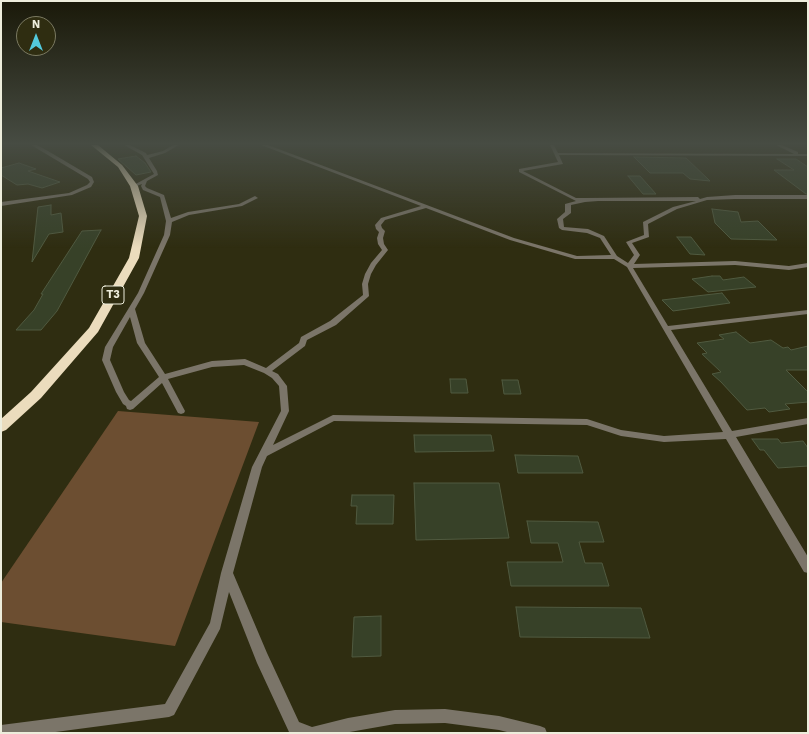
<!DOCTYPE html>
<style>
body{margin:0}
#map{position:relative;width:809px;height:734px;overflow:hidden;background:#2f2d11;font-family:"Work Sans",sans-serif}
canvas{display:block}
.frame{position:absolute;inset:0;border:2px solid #ededdc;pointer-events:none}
.north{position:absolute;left:16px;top:16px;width:40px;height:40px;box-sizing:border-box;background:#2f2d11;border:1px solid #7b7a62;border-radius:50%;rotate:0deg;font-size:11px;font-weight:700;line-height:16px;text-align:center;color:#ededdc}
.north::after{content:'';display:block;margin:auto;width:14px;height:18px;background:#53cadc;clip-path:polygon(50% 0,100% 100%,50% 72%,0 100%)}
</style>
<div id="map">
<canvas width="809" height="734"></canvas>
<div class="frame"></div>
<div class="north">N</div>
</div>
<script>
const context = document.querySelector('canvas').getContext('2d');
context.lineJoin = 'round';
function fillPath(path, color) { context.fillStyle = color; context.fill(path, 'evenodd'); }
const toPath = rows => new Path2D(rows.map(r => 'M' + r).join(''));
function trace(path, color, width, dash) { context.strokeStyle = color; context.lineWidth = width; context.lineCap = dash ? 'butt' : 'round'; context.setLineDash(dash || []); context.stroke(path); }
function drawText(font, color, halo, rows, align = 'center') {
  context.font = font + ' "Work Sans",sans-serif'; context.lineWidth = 3; context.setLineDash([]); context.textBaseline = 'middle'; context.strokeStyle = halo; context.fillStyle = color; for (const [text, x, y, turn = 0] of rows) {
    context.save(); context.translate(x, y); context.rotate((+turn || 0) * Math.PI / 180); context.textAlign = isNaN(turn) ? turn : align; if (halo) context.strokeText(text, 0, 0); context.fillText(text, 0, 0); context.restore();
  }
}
fillPath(toPath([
 [118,411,259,422,175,646,1,622,1,583]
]), '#6c4e31');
const building = toPath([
 [136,156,145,163,151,172,136,175,118,159,136,156],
 [634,157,686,158,710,181,690,179,683,173,650,173,634,157],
 [777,159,796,159,808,167,808,194,806,194,774,170,794,170,777,159],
 [19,163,36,169,28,171,60,182,42,188,28,184,17,185,1,175,1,168,19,163],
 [628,176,640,176,656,194,643,194,628,176],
 [51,205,51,215,61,213,63,232,49,234,32,262,38,207,51,205],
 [712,209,738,212,741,222,758,221,777,240,731,239,715,223,712,209],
 [101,230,57,311,41,330,16,330,34,310,43,294,41,294,82,231,101,230],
 [677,237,691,237,705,255,690,254,677,237],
 [712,276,720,276,723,280,744,277,756,287,708,292,692,279,712,276],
 [722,293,730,303,673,311,662,300,722,293],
 [736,332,750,343,771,340,783,348,788,347,791,350,808,346,808,370,786,370,808,392,808,402,785,404,790,409,769,412,765,408,747,410,721,382,712,374,721,372,702,354,707,353,697,343,724,339,719,335,736,332],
 [450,379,466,379,468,393,451,393,450,379],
 [502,380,518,380,521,394,504,394,502,380],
 [414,435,491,435,494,451,415,452,414,435],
 [752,439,778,439,781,443,803,441,808,448,808,466,778,468,764,450,760,450,752,439],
 [515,455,578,456,583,473,518,473,515,455],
 [414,483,499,483,509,538,416,540,414,483],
 [352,495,394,495,393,524,356,524,357,506,351,506,352,495],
 [527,521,598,522,604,542,579,542,585,563,602,563,609,586,511,586,507,562,563,562,558,543,531,543,527,521],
 [516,607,641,608,650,638,520,637,516,607],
 [381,616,381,656,352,657,354,617,381,616]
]);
fillPath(building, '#374128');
trace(building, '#505a40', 1);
fillPath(toPath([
 [31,145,37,145,48,151,92,177,94,182,91,187,72,195,1,206,1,202,69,193,87,185,90,182,88,179,31,145],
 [124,145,130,145,146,153,147,155,163,151,173,145,179,145,165,153,149,158,157,171,158,175,147,181,145,186,147,188,164,195,171,218,188,212,239,204,255,196,258,198,242,206,189,215,172,222,170,235,144,293,135,309,145,343,165,374,212,361,245,359,266,368,299,343,301,337,330,321,363,295,362,284,365,274,371,263,382,250,378,244,377,238,379,232,376,229,375,225,381,218,421,206,261,145,268,145,514,238,577,256,611,255,600,238,587,233,562,230,559,228,557,219,565,212,565,204,576,201,519,172,519,169,558,162,550,145,554,145,558,153,794,154,776,145,782,145,798,152,798,154,808,154,808,156,559,155,563,164,523,171,576,198,585,198,698,197,700,199,707,197,735,195,808,195,808,199,735,199,707,200,677,209,648,224,649,237,632,243,640,255,634,264,735,261,789,266,808,263,808,267,789,270,735,265,633,268,668,326,808,310,808,314,671,330,732,431,808,418,808,424,736,437,808,557,808,573,804,572,726,439,664,442,621,436,587,425,334,421,267,456,262,467,233,573,267,653,299,722,312,727,348,718,395,710,445,709,499,716,540,726,545,728,547,733,511,733,499,730,445,723,395,724,344,733,289,732,257,663,229,592,220,629,174,715,169,717,48,733,1,733,1,725,165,704,210,623,221,573,252,467,281,411,279,386,272,378,264,373,244,365,212,367,168,379,185,411,184,413,181,414,178,413,162,383,133,409,130,410,127,409,126,406,123,404,116,392,102,360,105,347,138,293,164,235,166,221,160,197,143,190,141,186,142,184,134,187,132,186,154,174,142,155,124,145],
 [598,201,696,201,673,207,643,222,644,235,626,242,634,255,628,263,617,256,604,236,588,229,564,227,563,219,571,213,571,205,585,202,598,201],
 [426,208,510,240,575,259,614,259,627,267,723,432,664,436,621,430,587,419,333,415,273,445,289,411,287,386,278,374,272,371,305,346,307,340,336,325,368,297,369,296,368,284,371,274,376,265,388,250,384,244,383,238,385,231,382,228,381,225,385,220,426,208],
 [130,317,137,343,159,377,131,401,129,400,124,392,110,360,113,347,130,317]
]), '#7b7569');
fillPath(toPath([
 [91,145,98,145,122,165,138,186,147,216,139,258,98,332,41,398,6,430,1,432,1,419,31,392,89,328,129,258,139,216,130,186,118,167,91,145]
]), '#ebdcbd');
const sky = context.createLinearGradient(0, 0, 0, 248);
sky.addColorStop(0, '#1a1909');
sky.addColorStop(0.58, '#474c43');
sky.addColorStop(1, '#474c4300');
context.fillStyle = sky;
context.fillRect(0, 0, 809, 248);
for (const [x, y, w] of [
 [113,295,22]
]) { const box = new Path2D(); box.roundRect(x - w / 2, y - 9, w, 18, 3); context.fillStyle = '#2f2d11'; context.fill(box); trace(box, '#ededdc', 1); }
drawText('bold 11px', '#ededdc', null, [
 ["T3",113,295]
]);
</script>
